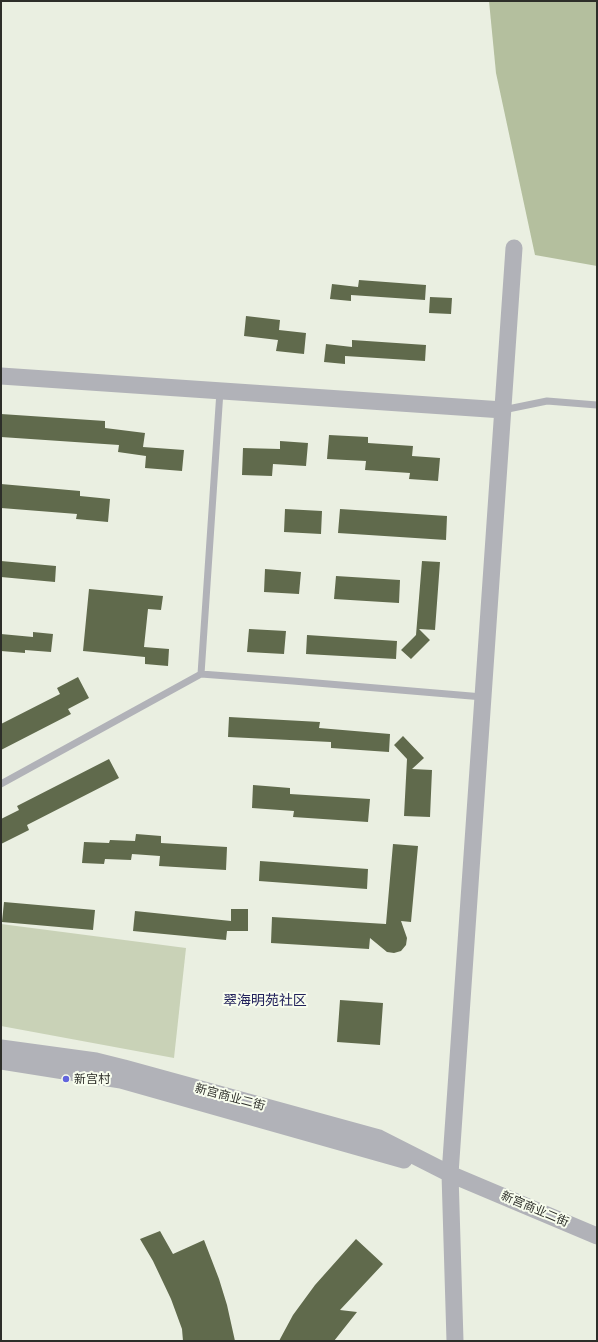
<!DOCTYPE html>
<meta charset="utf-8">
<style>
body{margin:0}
#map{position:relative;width:598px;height:1342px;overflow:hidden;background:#eaefe1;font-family:Lato,sans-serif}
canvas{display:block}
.frame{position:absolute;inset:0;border:2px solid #2d2e29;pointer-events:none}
</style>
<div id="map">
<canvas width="598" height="1342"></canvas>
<div class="frame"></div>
</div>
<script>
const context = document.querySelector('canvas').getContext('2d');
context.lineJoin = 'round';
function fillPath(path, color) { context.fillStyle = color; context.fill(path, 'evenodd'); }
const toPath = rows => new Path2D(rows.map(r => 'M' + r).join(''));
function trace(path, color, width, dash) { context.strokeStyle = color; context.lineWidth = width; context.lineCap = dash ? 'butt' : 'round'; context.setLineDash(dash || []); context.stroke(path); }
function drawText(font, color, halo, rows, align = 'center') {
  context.font = font + ' Lato,"Noto Sans SC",sans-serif'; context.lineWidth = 4; context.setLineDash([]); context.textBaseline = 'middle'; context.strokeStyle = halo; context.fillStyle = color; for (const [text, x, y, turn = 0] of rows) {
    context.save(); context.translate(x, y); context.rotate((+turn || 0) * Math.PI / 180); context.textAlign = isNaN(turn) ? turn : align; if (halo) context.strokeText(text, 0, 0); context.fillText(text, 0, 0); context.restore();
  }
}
fillPath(toPath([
 [1,924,186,948,174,1058,1,1026]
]), '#c9d2b7');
fillPath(toPath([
 [489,1,597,1,597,266,535,255,496,73]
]), '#b4bf9e');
fillPath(toPath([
 [359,280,426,285,425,300,351,295,351,301,330,299,332,284,358,287],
 [430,297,452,298,451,314,429,313],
 [246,316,280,320,279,330,306,333,304,354,276,351,278,340,244,336],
 [352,340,426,345,425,361,345,356,345,364,324,362,326,344,352,347],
 [1,414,105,421,105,428,145,433,143,447,184,450,182,471,145,468,146,456,118,452,119,445,1,437],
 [329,435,368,437,368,443,413,446,412,456,440,458,438,481,409,479,410,473,365,470,366,461,327,459],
 [280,441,308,443,306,466,273,464,272,476,242,475,243,448,280,449],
 [1,484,80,491,80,496,110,499,108,522,76,519,77,514,1,508],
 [285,509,322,511,321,534,284,532],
 [340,509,447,516,446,540,338,533],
 [1,561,56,566,55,582,1,577],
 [422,561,440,562,435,630,419,629,430,640,411,659,401,650,416,635],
 [265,569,301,572,299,594,264,592],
 [336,576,400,580,399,603,334,599],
 [89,589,163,596,161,610,148,609,144,647,169,649,168,666,145,664,145,657,83,651],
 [249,629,286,631,284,654,247,652],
 [33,632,53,634,51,652,25,650,25,653,1,651,1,634,33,637],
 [307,635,397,641,396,659,306,654],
 [78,677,89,698,68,709,71,714,1,750,1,724,60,694,57,688],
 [229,717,320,722,319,728,390,734,389,752,331,748,331,742,228,737],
 [403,736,424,758,412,769,432,770,430,817,404,816,407,759,394,745],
 [109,759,119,778,27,825,29,830,1,844,1,819,19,810,17,806],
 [253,785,290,788,290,794,370,799,368,822,293,817,294,811,252,808],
 [136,834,161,836,161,843,227,847,226,870,159,866,160,856,132,854,131,860,105,859,104,864,82,863,84,842,109,843,110,840,135,841],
 [393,844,418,846,411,922,401,921,407,938,406,945,401,951,394,953,387,952,370,938,369,949,271,943,272,917,386,924],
 [260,861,368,869,367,889,259,881],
 [4,902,95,910,93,930,2,922],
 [231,909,248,909,248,931,227,931,226,940,133,931,135,911,231,921],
 [340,1000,383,1003,380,1045,337,1042],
 [160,1231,173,1254,204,1240,219,1279,227,1305,235,1341,183,1341,182,1329,171,1299,153,1261,140,1239],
 [356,1239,383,1264,340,1310,357,1312,334,1341,279,1341,293,1315,315,1285]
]), '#606a4c');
trace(toPath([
 [503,410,547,401,597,405],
 [201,674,293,681,483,697],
 [1,784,201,674,220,391]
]), '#b1b2b8', 7);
trace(toPath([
 [1,376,503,410],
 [1,1048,96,1061,124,1068,379,1138,450,1174,597,1236],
 [1,1061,121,1080,404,1160],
 [455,1341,450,1174,514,248]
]), '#b1b2b8', 17);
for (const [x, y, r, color] of [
 [66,1079,4,"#6265dd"]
]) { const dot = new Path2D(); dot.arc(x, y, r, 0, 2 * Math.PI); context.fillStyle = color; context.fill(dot); trace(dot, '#f8fdee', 1.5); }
drawText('12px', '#2d2e29', '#f8fdee', [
 ["新宫村",74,1079]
], 'left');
drawText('12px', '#2d2e29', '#f8fdee', [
 ["新宫商业二街",230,1097,15],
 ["新宫商业二街",535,1209,23]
]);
drawText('14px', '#22225b', '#f8fdee', [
 ["翠海明苑社区",265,1000]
]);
</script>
